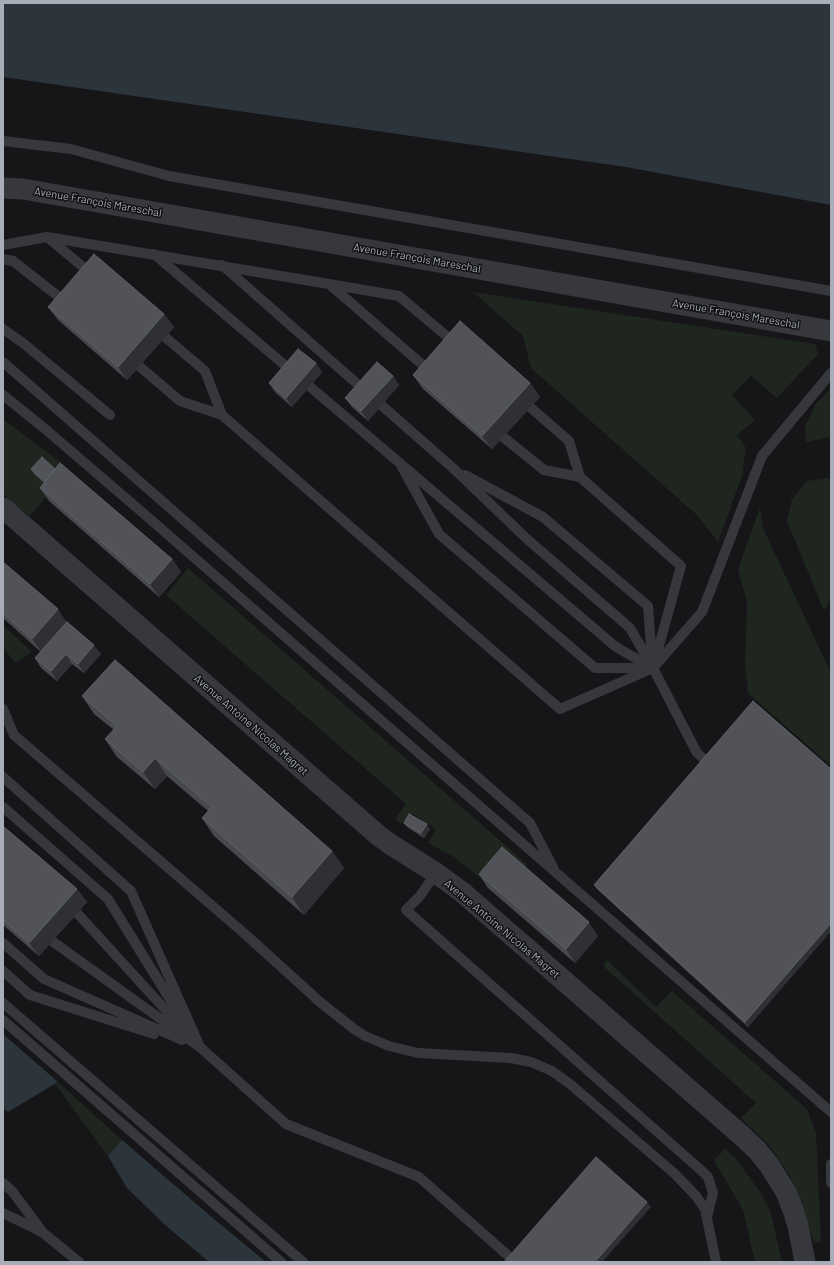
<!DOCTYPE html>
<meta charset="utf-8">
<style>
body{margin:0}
#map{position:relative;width:834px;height:1265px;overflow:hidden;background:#161618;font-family:Barlow,sans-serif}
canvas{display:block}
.frame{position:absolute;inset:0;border:4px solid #a8adb8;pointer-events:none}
</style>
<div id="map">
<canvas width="834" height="1265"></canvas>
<div class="frame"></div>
</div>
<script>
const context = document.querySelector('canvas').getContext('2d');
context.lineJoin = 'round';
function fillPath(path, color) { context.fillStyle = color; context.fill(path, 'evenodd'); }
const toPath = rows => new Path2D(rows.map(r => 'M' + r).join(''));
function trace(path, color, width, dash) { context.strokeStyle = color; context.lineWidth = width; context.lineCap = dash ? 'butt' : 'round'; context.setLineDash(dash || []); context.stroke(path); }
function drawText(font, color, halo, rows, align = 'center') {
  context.font = font + ' Barlow,sans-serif'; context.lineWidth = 3; context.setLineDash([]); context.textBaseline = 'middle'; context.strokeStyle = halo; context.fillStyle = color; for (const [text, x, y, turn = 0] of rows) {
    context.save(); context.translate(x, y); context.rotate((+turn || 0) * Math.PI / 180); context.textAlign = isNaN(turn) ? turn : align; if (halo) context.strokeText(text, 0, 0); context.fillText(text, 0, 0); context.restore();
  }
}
fillPath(toPath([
 [473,292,815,344,818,354,777,398,751,376,732,395,755,420,737,435,746,448,742,476,718,542,698,516,531,368,523,336],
 [831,388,831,437,806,442,805,427,815,405],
 [3,419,69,469,30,516,8,500,3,493],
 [828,478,831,481,831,598,824,611,787,521,792,499,807,481],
 [760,508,763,528,831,673,831,766,748,693,745,663,747,603,738,569],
 [188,568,528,865,523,869,486,883,454,857,428,843,436,829,413,814,406,826,395,819,406,804,166,595],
 [3,625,32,652,15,663,3,647],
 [607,960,656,1007,672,991,807,1109,816,1133,821,1241,815,1244,790,1176,768,1144,741,1118,756,1103,603,966],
 [58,1082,122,1140,108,1156,55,1084],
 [725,1149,736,1159,760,1192,771,1213,782,1262,755,1262,743,1210,714,1160]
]), '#1e261f');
fillPath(toPath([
 [3,3,831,3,831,205,626,167,3,77],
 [3,1034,58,1082,8,1112,3,1108],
 [122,1140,208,1214,266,1262,209,1262,164,1224,127,1188,108,1156]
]), '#2c353c');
trace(toPath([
 [3,141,71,149,169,176,831,291],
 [47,237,94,276],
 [3,245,47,237,329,284,432,373],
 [154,254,616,647,651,667],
 [3,259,13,261,68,304],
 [222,265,454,469,527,539,630,628,653,668],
 [329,284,399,296,456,344],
 [3,329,23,343,110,415],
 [165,337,205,371,222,415],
 [3,362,530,823,553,867],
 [139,366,180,401,222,415,560,709,653,668,697,753,708,762],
 [3,395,44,428,143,513,831,1112],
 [530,407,569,441,580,477],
 [503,437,544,470,580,477,681,566,654,664],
 [401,465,439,534,595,668,653,668,702,612,762,456,831,373],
 [465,475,543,517,648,606,652,660],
 [3,709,14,735,245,934,320,1002,354,1029,365,1036,389,1046,418,1053,511,1058,531,1062,552,1071,570,1084,675,1174,696,1196,705,1209,716,1262],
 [3,777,131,891,200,1047],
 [3,807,108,899,181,1017],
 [436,873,420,896,406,910,703,1172,708,1177,713,1193,707,1217],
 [77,913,183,1029],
 [52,941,201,1048,286,1124,419,1177,513,1260],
 [3,943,44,979,182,1040],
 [3,971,30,995,154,1034],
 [3,1003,303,1262],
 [3,1020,281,1262],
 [831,1164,831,1183],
 [3,1183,12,1191,41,1230],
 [3,1213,42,1232,79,1262]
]), '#37383d', 10);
trace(toPath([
 [3,188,23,189,831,331],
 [3,508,379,836,390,844,436,873,462,892,741,1135,757,1150,769,1165,786,1192,793,1210,798,1226,805,1262]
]), '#37383d', 21);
fillPath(toPath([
 [48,307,164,314,174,327,127,380,58,320],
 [316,363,322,372,292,407,275,392,269,383],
 [413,375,530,383,540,397,492,449,423,389],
 [393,376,399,385,368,421,352,407,345,398],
 [31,469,55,469,172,559,181,572,159,597,49,501,40,488,44,483,34,474],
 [3,562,101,654,84,673,72,664,57,681,41,668,35,658,41,652,3,618],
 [82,696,332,851,344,868,304,915,214,836,202,818,208,811,167,776,155,789,117,757,105,739,114,730,94,714],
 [831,769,831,931,748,1027,598,890,594,885],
 [404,823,430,829,424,838,407,827],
 [3,827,77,889,87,902,39,956,3,925],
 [479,874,598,936,575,963,488,888]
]), '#47494d');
fillPath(toPath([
 [164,314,174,327,127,380,118,367],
 [316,363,322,372,292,407,286,398],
 [393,376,399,385,368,421,361,411],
 [530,383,540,397,492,449,482,436],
 [172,559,181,572,159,597,150,584],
 [58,609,67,623,42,653,32,639],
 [94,645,101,654,84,673,78,664],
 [66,654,72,664,57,681,51,671],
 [155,758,167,776,155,789,143,772],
 [427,824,430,829,424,838,421,833],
 [332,851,344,868,304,915,292,897],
 [77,889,87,902,39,956,29,943],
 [589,922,598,936,575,963,566,949],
 [831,923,831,931,748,1027,745,1022],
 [647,1202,651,1207,602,1262,595,1262]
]), '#2f3033');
const building = toPath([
 [94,254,164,314,118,367,48,307,94,254],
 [460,321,530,383,482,436,413,375,460,321],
 [298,349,316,363,286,398,269,383,298,349],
 [377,362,393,376,361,411,345,398,377,362],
 [42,457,55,469,45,481,31,469,42,457],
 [60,463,172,559,150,584,40,488,60,463],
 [3,562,58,609,32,639,3,613,3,562],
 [67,622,94,645,78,664,66,654,51,671,35,658,67,622],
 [115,660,332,851,292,897,202,818,212,807,155,758,143,772,105,739,117,726,82,696,115,660],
 [753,701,831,769,831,923,745,1022,594,885,753,701],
 [409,814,427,824,421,833,404,823,409,814],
 [3,827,4,827,77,889,29,943,3,920,3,827],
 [502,847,589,922,566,949,479,874,502,847],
 [596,1157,647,1202,595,1262,504,1262,596,1157]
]);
fillPath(building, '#525359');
trace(building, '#5f6168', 1);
drawText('11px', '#a8adb8', '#111113', [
 ["Avenue François Mareschal",98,202,10],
 ["Avenue François Mareschal",417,258,10],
 ["Avenue François Mareschal",736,314,10],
 ["Avenue Antoine Nicolas Magret",251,725,41],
 ["Avenue Antoine Nicolas Magret",502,929,40]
]);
</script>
